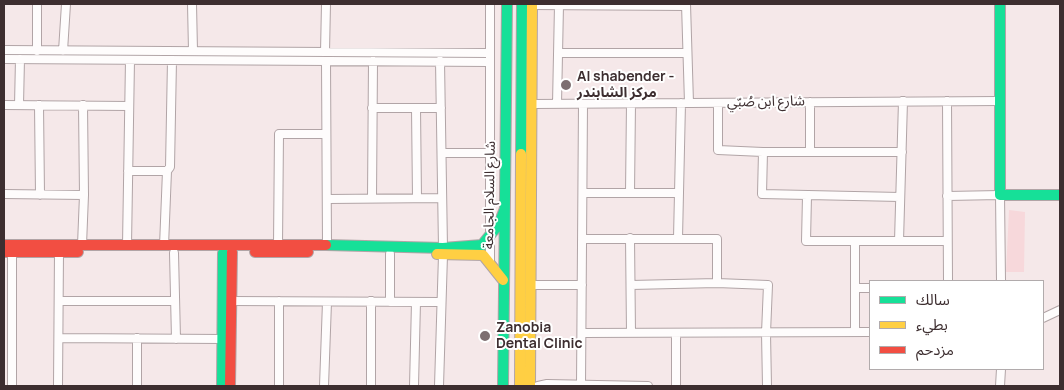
<!DOCTYPE html>
<meta charset="utf-8">
<style>
body{margin:0}
#map{position:relative;width:1064px;height:390px;overflow:hidden;background:#f5e8e9;font-family:Manrope,"Noto Sans Arabic",sans-serif}
canvas{display:block}
.frame{position:absolute;inset:0;border:5px solid #3d2e30;pointer-events:none}
.legend{position:absolute;left:869px;top:280px;width:175px;height:90px;box-sizing:border-box;background:#fff;border:1px solid #b1abac;margin:0;padding:6px 9px;list-style:none;font-size:15px;color:#3d2e30}
.legend li{display:flex;align-items:center;gap:10px;height:25px}
.legend b{width:25px;border:1px solid #b1abac}
</style>
<div id="map">
<canvas width="1064" height="390"></canvas>
<div class="frame"></div>
<ul class="legend">
<li><b style="height:6px;background:#16e098"></b>سالك</li>
<li><b style="height:6px;background:#ffcf43"></b>بطيء</li>
<li><b style="height:6px;background:#f24e42"></b>مزدحم</li>
</ul>
</div>
<script>
const context = document.querySelector('canvas').getContext('2d');
context.lineJoin = 'round';
function fillPath(path, color) { context.fillStyle = color; context.fill(path, 'evenodd'); }
const toPath = rows => new Path2D(rows.map(r => 'M' + r).join(''));
function trace(path, color, width, dash) { context.strokeStyle = color; context.lineWidth = width; context.lineCap = dash ? 'butt' : 'round'; context.setLineDash(dash || []); context.stroke(path); }
function drawText(font, color, halo, rows, align = 'center') {
  context.font = font + ' Manrope,"Noto Sans Arabic",sans-serif'; context.lineWidth = 4; context.setLineDash([]); context.textBaseline = 'middle'; context.strokeStyle = halo; context.fillStyle = color; for (const [text, x, y, turn = 0] of rows) {
    context.save(); context.translate(x, y); context.rotate((+turn || 0) * Math.PI / 180); context.textAlign = isNaN(turn) ? turn : align; if (halo) context.strokeText(text, 0, 0); context.fillText(text, 0, 0); context.restore();
  }
}
fillPath(toPath([
 [1009,210,1025,212,1024,272,1006,272]
]), '#f7d8db');
const street = toPath([
 [192,4,193,51],
 [686,4,689,103],
 [532,5,685,6],
 [4,50,490,53],
 [37,51,37,4],
 [63,51,66,4],
 [325,52,326,4],
 [558,53,687,53],
 [4,59,490,62],
 [326,61,327,245],
 [440,61,443,248],
 [947,101,948,281],
 [810,102,810,152],
 [718,103,718,150,763,152,902,152],
 [533,104,1000,101],
 [557,104,559,5],
 [4,105,129,106],
 [19,105,20,59],
 [39,105,40,195],
 [372,108,441,108],
 [416,108,417,198],
 [763,152,762,194,900,197],
 [442,153,491,153],
 [128,171,167,171,170,167,172,60],
 [583,193,679,193],
 [630,193,631,103],
 [4,194,84,195],
 [807,196,806,241,947,241],
 [947,196,1000,195,1001,281],
 [372,198,373,61],
 [328,199,442,198],
 [630,238,631,333],
 [678,238,681,103],
 [582,239,717,239,717,283],
 [855,241,855,332],
 [899,241,903,101],
 [82,245,84,195,83,105],
 [127,245,130,60],
 [278,245,279,134,326,134],
 [164,246,167,171],
 [174,253,176,339],
 [390,254,390,302],
 [490,262,490,4],
 [531,285,582,285],
 [631,285,717,283,768,285,766,333,767,386],
 [855,288,870,288],
 [59,301,175,301],
 [231,301,441,302],
 [1043,318,1060,310],
 [582,333,870,332],
 [59,338,223,339],
 [581,385,583,104],
 [12,386,12,252],
 [58,386,59,252],
 [137,386,137,338],
 [279,386,279,301],
 [324,386,327,302],
 [371,386,371,301],
 [414,386,416,302],
 [439,386,443,255],
 [538,386,547,384,648,386],
 [676,386,676,333],
 [1000,386,1001,369]
]);
const fast = toPath([
 [1000,4,1000,195,1060,195],
 [521,154,522,4],
 [326,245,443,248,482,245,499,224,504,211],
 [222,386,223,253],
 [503,386,507,4]
]);
const slow = toPath([
 [437,254,483,255,503,280],
 [520,386,521,154],
 [530,386,532,4]
]);
const jam = toPath([
 [4,245,326,245],
 [4,252,78,252],
 [255,252,308,252],
 [230,386,232,252]
]);
trace(street, '#b1a4a6', 10);
trace(fast, '#b1a4a6', 12);
trace(slow, '#b1a4a6', 12);
trace(jam, '#b1a4a6', 12);
trace(street, '#fefcfc', 8);
trace(fast, '#16e098', 10);
trace(slow, '#ffcf43', 10);
trace(jam, '#f24e42', 10);
for (const [x, y, r, color] of [
 [566,85,6,"#7d6f71"],
 [485,336,6,"#7d6f71"]
]) { const dot = new Path2D(); dot.arc(x, y, r, 0, 2 * Math.PI); context.fillStyle = color; context.fill(dot); trace(dot, '#fff', 2); }
drawText('bold 14px', '#3d2e30', '#fff', [
 ["Al shabender -",577,77],
 ["مركز الشابندر",577,93],
 ["Zanobia",496,328],
 ["Dental Clinic",496,344]
], 'left');
drawText('14px', '#3d2e30', '#fff', [
 ["شارع ابن صُبّي",766,102,-1],
 ["شارع السلام الجامعة",490,195,-89]
]);
</script>
